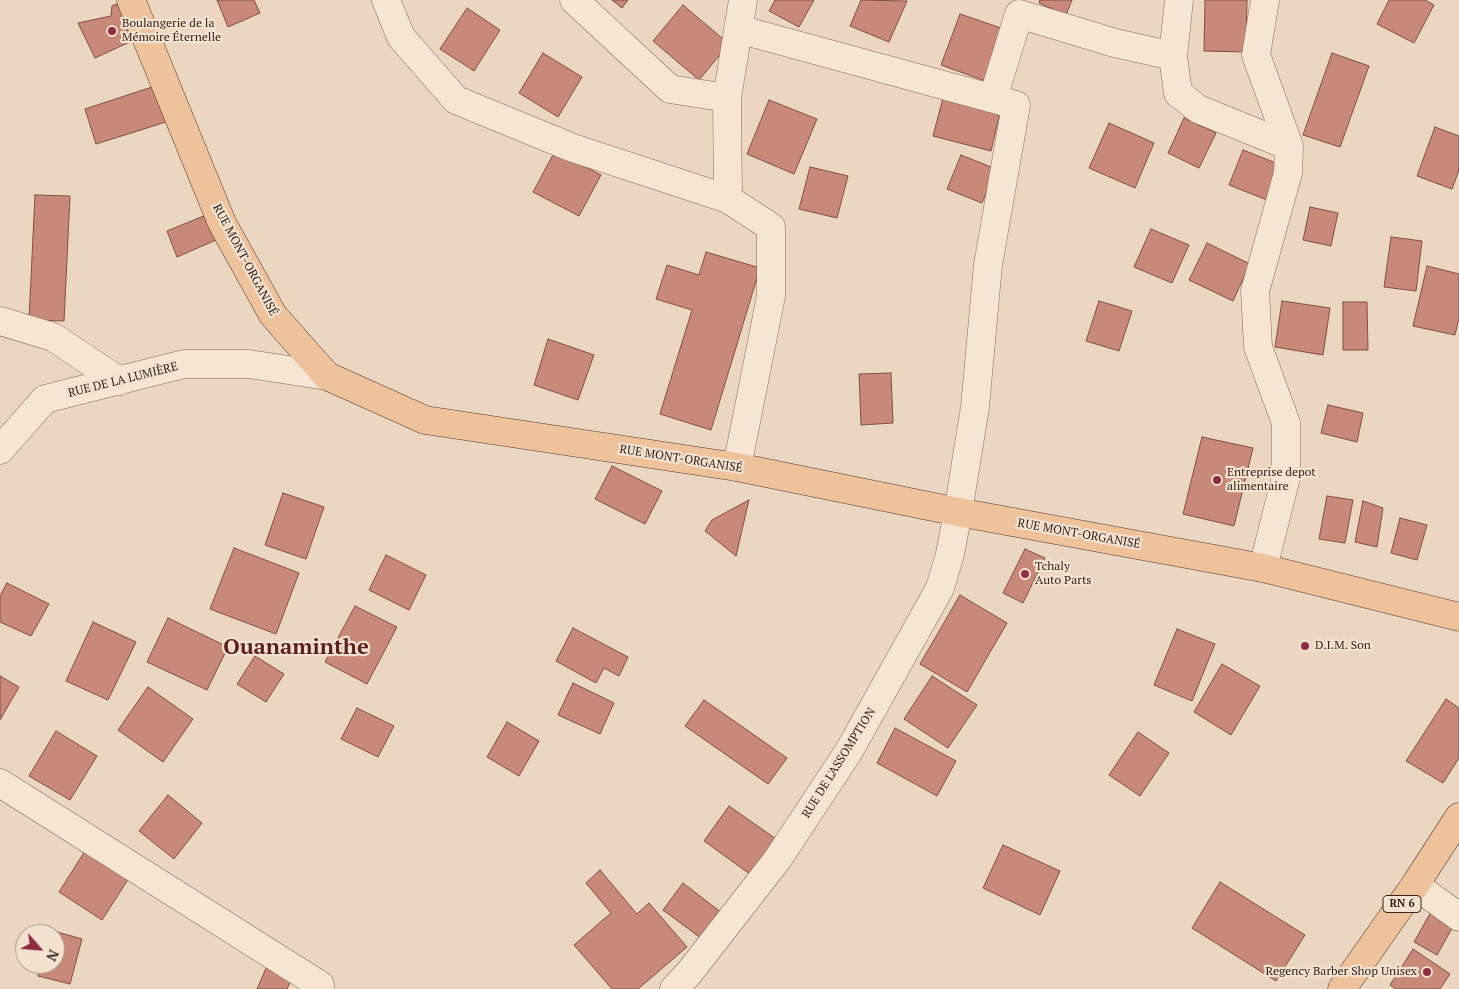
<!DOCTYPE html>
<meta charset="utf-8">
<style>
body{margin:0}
#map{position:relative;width:1459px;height:989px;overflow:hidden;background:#ebd6c1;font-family:"PT Serif",serif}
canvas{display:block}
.north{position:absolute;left:15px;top:924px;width:50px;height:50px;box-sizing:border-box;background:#f3e2d0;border:1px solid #a79688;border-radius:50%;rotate:117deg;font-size:14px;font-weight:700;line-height:20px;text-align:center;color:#34241d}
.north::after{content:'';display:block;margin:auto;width:18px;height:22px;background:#902c41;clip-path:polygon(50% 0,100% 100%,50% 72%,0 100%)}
</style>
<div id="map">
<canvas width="1459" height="989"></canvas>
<div class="north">N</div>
</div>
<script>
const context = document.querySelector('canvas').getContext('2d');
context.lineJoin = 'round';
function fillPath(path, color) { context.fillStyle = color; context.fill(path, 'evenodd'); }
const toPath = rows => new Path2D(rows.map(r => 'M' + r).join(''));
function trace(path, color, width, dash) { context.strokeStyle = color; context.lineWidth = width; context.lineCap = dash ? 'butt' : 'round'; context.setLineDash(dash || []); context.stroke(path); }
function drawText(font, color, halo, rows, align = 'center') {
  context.font = font + ' "PT Serif",serif'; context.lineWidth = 4.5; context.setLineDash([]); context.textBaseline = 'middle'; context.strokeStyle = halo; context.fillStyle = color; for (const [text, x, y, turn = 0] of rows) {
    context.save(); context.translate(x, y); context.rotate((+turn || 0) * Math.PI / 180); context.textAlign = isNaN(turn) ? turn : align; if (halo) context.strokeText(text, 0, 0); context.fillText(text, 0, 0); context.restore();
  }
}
const building = toPath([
 [217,0,254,0,260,13,228,27,217,0],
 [612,0,628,0,622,8,612,0],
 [775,0,814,0,799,27,769,11,775,0],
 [861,0,907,1,889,42,850,26,861,0],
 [1040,0,1072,0,1066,15,1039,3,1040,0],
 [1205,0,1247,0,1246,52,1204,51,1205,0],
 [1389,0,1425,0,1434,5,1414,43,1377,24,1389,0],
 [122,2,134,40,95,58,78,23,111,16,112,6,122,2],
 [683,5,729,44,699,80,653,41,683,5],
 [467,8,500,30,474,71,440,49,467,8],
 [960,14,1007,30,988,82,941,65,960,14],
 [543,53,582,77,558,117,519,93,543,53],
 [1332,53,1369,66,1340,147,1303,135,1332,53],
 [155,86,166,122,96,144,85,109,155,86],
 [943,98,1000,112,991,151,933,136,943,98],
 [769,100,817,119,794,174,747,154,769,100],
 [1184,118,1216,133,1199,168,1168,153,1184,118],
 [1109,123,1154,143,1135,188,1089,168,1109,123],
 [1435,127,1459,136,1459,170,1452,189,1417,176,1435,127],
 [1243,150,1281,165,1267,200,1229,185,1243,150],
 [555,151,601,175,579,216,533,192,555,151],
 [961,155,996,169,982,203,947,189,961,155],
 [810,167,848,176,837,218,799,209,810,167],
 [35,195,70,196,64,321,29,320,35,195],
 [1310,207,1338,213,1331,246,1303,240,1310,207],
 [206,215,216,240,177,257,167,231,206,215],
 [1151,229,1189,245,1172,283,1134,267,1151,229],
 [1391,237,1422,241,1416,291,1384,287,1391,237],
 [1207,243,1250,264,1233,301,1189,280,1207,243],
 [706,252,760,268,711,430,660,414,692,310,656,299,667,265,699,275,706,252],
 [1427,266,1459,274,1459,318,1455,335,1413,326,1427,266],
 [1099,301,1132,311,1119,351,1086,341,1099,301],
 [1282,301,1330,308,1323,355,1275,347,1282,301],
 [1343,302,1367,302,1368,350,1343,350,1343,302],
 [548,339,594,355,578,400,534,385,548,339],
 [891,373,893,423,861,425,859,374,891,373],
 [1328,405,1363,413,1357,442,1321,433,1328,405],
 [1202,437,1253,448,1234,526,1183,514,1202,437],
 [612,466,662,491,645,524,595,499,612,466],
 [283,493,324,507,306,559,265,545,283,493],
 [1327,496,1353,500,1345,543,1319,539,1327,496],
 [749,500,736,556,705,531,712,520,749,500],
 [1363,501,1383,508,1377,547,1355,542,1363,501],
 [1400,518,1427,525,1417,560,1391,553,1400,518],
 [234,548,299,573,276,634,210,609,234,548],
 [1025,549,1045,558,1023,603,1003,593,1025,549],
 [386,555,426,575,409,610,369,590,386,555],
 [7,583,49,604,31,636,0,622,0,596,7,583],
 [960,595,1007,623,967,692,920,664,960,595],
 [355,606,397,627,367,684,325,662,355,606],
 [168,618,228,647,207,690,147,662,168,618],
 [93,622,136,642,108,700,66,681,93,622],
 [573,628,628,657,619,676,604,668,596,683,556,661,573,628],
 [1177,629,1215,644,1192,701,1154,685,1177,629],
 [255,656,284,674,266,702,237,684,255,656],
 [1222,664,1260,686,1231,735,1194,712,1222,664],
 [0,676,19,687,0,720,0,676],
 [932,676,977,705,948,748,904,719,932,676],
 [573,683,614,703,600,734,558,715,573,683],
 [148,687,193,719,163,762,118,730,148,687],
 [1446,699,1459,708,1459,758,1443,783,1406,761,1446,699],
 [704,700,787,758,768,784,685,726,704,700],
 [357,708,394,726,378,757,341,739,357,708],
 [507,722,539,741,519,776,487,757,507,722],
 [895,728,956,761,937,796,877,763,895,728],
 [56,731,97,756,70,800,29,776,56,731],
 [1138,732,1169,753,1140,796,1109,775,1138,732],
 [168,795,202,823,174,859,139,831,168,795],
 [729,806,779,841,754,877,704,841,729,806],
 [1003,845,1060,871,1040,915,983,888,1003,845],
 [85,851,129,878,102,920,59,892,85,851],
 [600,870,637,914,649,903,687,947,638,989,612,989,574,945,611,913,586,883,600,870],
 [1220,882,1305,935,1276,981,1192,928,1220,882],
 [683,883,722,913,702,939,663,910,683,883],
 [1432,910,1455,923,1437,955,1414,942,1432,910],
 [50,930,82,939,70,984,38,976,41,964,55,964,55,934,49,934,50,930],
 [1413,949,1450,974,1440,989,1396,989,1390,985,1413,949],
 [267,966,293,977,287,989,257,989,267,966]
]);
fillPath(building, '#c88978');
trace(building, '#824d40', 1);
const minor = toPath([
 [386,0,401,37,456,100,573,148,728,199],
 [574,0,670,89,727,98],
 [1179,0,1173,56,1178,93,1198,109,1289,146,1256,55,1265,0],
 [993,98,1019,14,1115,43,1173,56],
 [0,321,53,337,119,381],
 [0,450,45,399,184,364,249,364,327,376],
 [737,467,771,296,771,227,728,199,727,98,743,0],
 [1263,568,1286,477,1286,423,1258,347,1255,291,1288,173,1289,146],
 [0,783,320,985],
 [1415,885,1459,917],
 [674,989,689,973,777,860,849,751,940,588,950,554,958,512,975,407,988,265,1016,105,738,29]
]);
const major = toPath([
 [131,0,222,223,273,315,327,376,425,420,737,467,958,512,1263,568,1459,617],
 [1342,989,1415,885,1459,817]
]);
trace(minor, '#846759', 29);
trace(major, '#51372e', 29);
trace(minor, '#f7e5d3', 28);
trace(major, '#eec29a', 28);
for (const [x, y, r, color] of [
 [112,31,5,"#902c41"],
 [1217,480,5,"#902c41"],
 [1025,574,5,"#902c41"],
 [1305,646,5,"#902c41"],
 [1427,972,5,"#902c41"]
]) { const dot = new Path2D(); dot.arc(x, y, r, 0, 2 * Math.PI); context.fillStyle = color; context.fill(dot); trace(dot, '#f3e2d0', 2); }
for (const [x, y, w] of [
 [1402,904,38]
]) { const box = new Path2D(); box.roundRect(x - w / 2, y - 8.5, w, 17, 4); context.fillStyle = '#f3e2d0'; context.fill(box); trace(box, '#34241d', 1); }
drawText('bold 11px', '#34241d', null, [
 ["RN 6",1402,904]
]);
drawText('12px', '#34241d', '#f3e2d0', [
 ["Boulangerie de la",122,24],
 ["Mémoire Éternelle",122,38],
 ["Entreprise depot",1227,473],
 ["alimentaire",1227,487],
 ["Tchaly",1035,567],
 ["Auto Parts",1035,581],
 ["D.I.M. Son",1315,646],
 ["Regency Barber Shop Unisex",1417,972,"right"]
], 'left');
drawText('12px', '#34241d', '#f3e2d0', [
 ["RUE MONT-ORGANISÉ",245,260,62],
 ["RUE DE LA LUMIÈRE",123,380,-14],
 ["RUE MONT-ORGANISÉ",681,459,9],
 ["RUE MONT-ORGANISÉ",1079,534,10],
 ["RUE DE L'ASSOMPTION",839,763,-58]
]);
drawText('bold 22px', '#5f1f1f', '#f3e2d0', [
 ["Ouanaminthe",296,648]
]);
</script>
